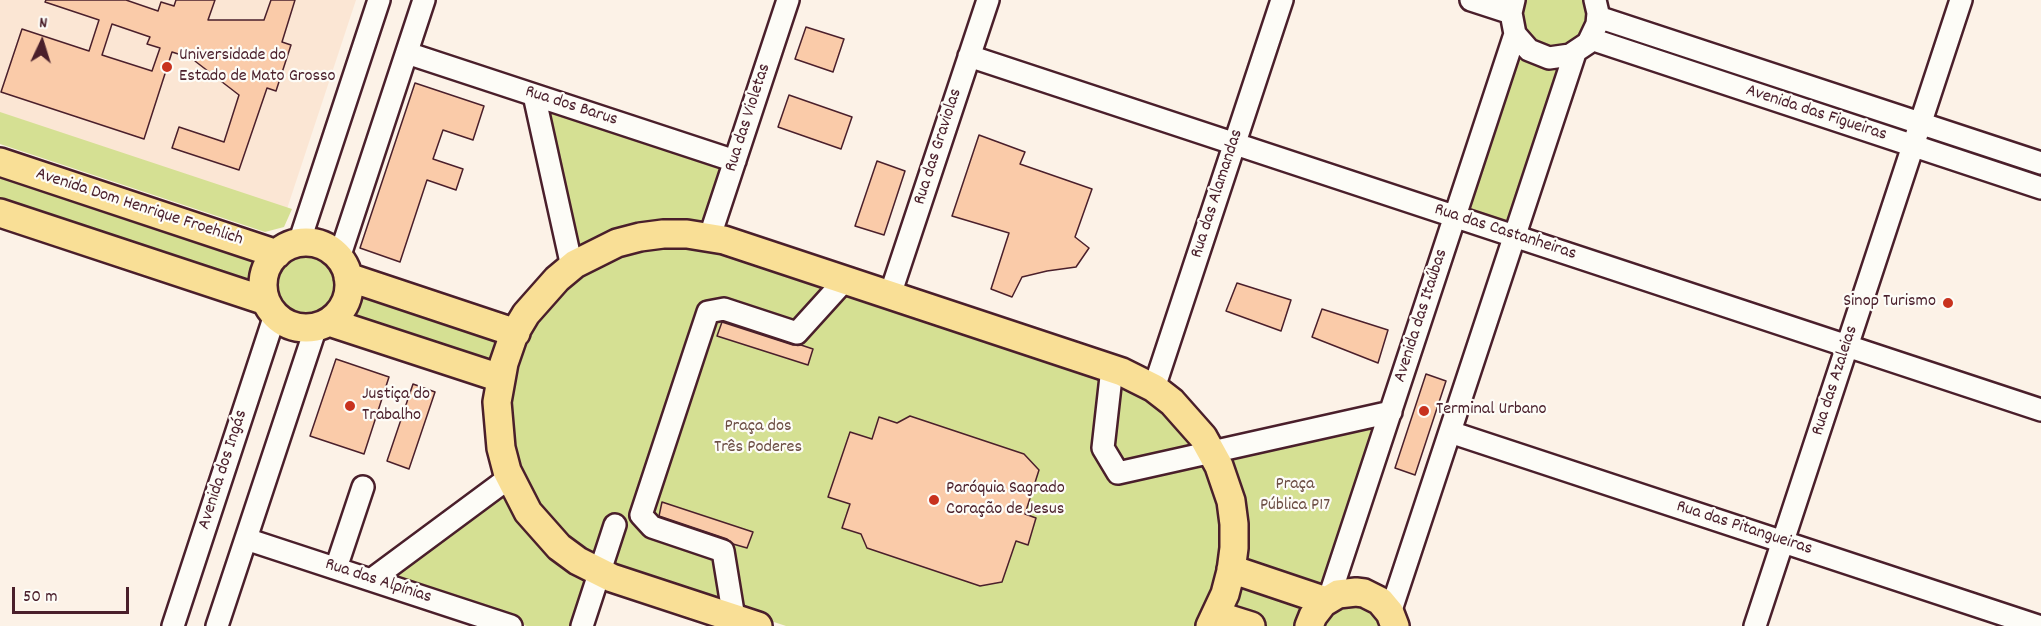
<!DOCTYPE html>
<meta charset="utf-8">
<style>
body{margin:0}
#map{position:relative;width:2041px;height:626px;overflow:hidden;background:#fcf2e7;font-family:Dekko,sans-serif}
canvas{display:block}
.north{position:absolute;left:12px;top:12px;width:60px;height:60px;-webkit-text-stroke:4px #fdfcf7;paint-order:stroke;rotate:4deg;font-size:16px;font-weight:700;line-height:24px;text-align:center;color:#4a1f2b}
.north::after{content:'';display:block;margin:auto;width:21px;height:27px;background:#4a1f2b;clip-path:polygon(50% 0,100% 100%,50% 72%,0 100%)}
.scale{position:absolute;left:12px;top:587px;width:117px;height:27px;box-sizing:border-box;border:3px solid #4a1f2b;border-top:0;padding-left:8px;font-size:18px;line-height:21px;white-space:nowrap;color:#4a1f2b;-webkit-text-stroke:4px #fdfcf7;paint-order:stroke}
</style>
<div id="map">
<canvas width="2041" height="626"></canvas>
<div class="north">N</div>
<div class="scale">50 m</div>
</div>
<script>
const context = document.querySelector('canvas').getContext('2d');
context.lineJoin = 'round';
function fillPath(path, color) { context.fillStyle = color; context.fill(path, 'evenodd'); }
const toPath = rows => new Path2D(rows.map(r => 'M' + r).join(''));
function trace(path, color, width, dash) { context.strokeStyle = color; context.lineWidth = width; context.lineCap = dash ? 'butt' : 'round'; context.setLineDash(dash || []); context.stroke(path); }
function drawText(font, color, halo, rows, align = 'center') {
  context.font = font + ' Dekko,sans-serif'; context.lineWidth = 4.5; context.setLineDash([]); context.textBaseline = 'middle'; context.strokeStyle = halo; context.fillStyle = color; for (const [text, x, y, turn = 0] of rows) {
    context.save(); context.translate(x, y); context.rotate((+turn || 0) * Math.PI / 180); context.textAlign = isNaN(turn) ? turn : align; if (halo) context.strokeText(text, 0, 0); context.fillText(text, 0, 0); context.restore();
  }
}
fillPath(toPath([
 [0,0,356,0,281,227,0,134]
]), '#fbe6d4');
fillPath(toPath([
 [1524,0,1585,0,1588,21,1581,37,1567,47,1549,49,1533,42,1523,27,1521,19],
 [1519,50,1552,67,1561,67,1508,228,1465,214],
 [542,103,740,168,722,231,575,254],
 [0,112,292,209,284,227,265,232,0,144],
 [0,172,262,258,256,273,254,288,0,204],
 [709,245,1129,384,1182,424,1222,501,1222,568,1200,626,786,626,616,570,583,554,524,488,506,425,522,339,579,272,642,246],
 '272 285a34 34 0 1 1 68 0a34 34 0 1 1-68 0Z',
 [357,289,504,338,494,367,346,318,354,304],
 [1379,420,1323,590,1300,626,1220,626,1224,455],
 [505,488,594,580,590,626,527,626,382,578],
 [1363,602,1386,626,1318,626,1331,608]
]), '#d5e093');
const building = toPath([
 [46,0,126,0,158,11,161,2,174,6,176,0,215,0,208,20,264,20,271,0,295,0,282,42,291,45,276,91,267,88,239,170,172,148,179,127,224,142,239,95,191,58,172,52,144,139,1,92,22,29,89,51,99,20,45,2,46,0],
 [112,24,150,37,147,44,160,48,152,71,102,55,112,24],
 [806,27,844,39,833,72,795,59,806,27],
 [415,83,484,106,473,140,443,130,433,159,463,169,456,190,427,180,400,262,360,248,415,83],
 [789,95,852,117,841,149,778,127,789,95],
 [979,135,1025,152,1020,164,1092,189,1075,237,1089,248,1076,267,1047,271,1022,277,1012,297,991,289,1009,233,952,216,979,135],
 [877,161,905,171,884,235,855,226,877,161],
 [1237,283,1291,300,1281,331,1226,311,1237,283],
 [1322,309,1388,330,1378,363,1312,337,1322,309],
 [722,322,793,345,801,345,813,349,808,365,717,336,722,322],
 [336,359,389,377,364,454,310,436,336,359],
 [1426,374,1446,381,1415,475,1395,468,1426,374],
 [413,384,435,392,409,469,387,461,413,384],
 [910,416,1024,454,1039,470,1025,514,1036,518,1028,545,1016,541,1002,582,980,586,867,548,861,534,842,528,850,504,828,497,850,432,872,439,879,417,897,423,910,416],
 [662,502,753,532,747,548,733,544,727,539,659,516,662,502]
]);
fillPath(building, '#facba9');
trace(building, '#4a1f2b', 1.5);
const minor = toPath([
 [1471,0,1511,13],
 [1514,0,1511,13,1515,34,1529,50,1549,58,1570,55,1588,43,1597,24,1598,13,1595,0],
 [1598,17,2041,163],
 [1591,39,2041,188],
 [407,53,735,161],
 [969,56,2041,410],
 [534,95,572,267],
 [710,236,788,0],
 [299,243,379,0],
 [339,258,424,0],
 [890,295,988,0],
 [1112,368,1103,448,1118,473,1391,412],
 [1154,388,1282,0],
 [1450,432,2038,626],
 [246,539,511,626],
 [336,568,363,487],
 [371,580,510,477],
 [1329,598,1515,34],
 [1390,613,1575,53],
 [734,618,723,551,652,527,641,515,696,348,708,312,724,309,797,333,845,280],
 [173,626,275,315],
 [217,626,316,327],
 [582,626,615,525],
 [1755,626,1961,0]
]);
const major = toPath([
 [0,162,277,254],
 [0,213,266,301],
 '263 285a43 43 0 1 1 86 0a43 43 0 1 1-86 0Z',
 [348,277,516,333],
 [329,322,500,378],
 [1231,569,1326,601],
 [1216,615,1251,626],
 [758,626,612,578,578,561,559,547,528,512,507,471,501,448,497,402,504,363,514,334,526,314,557,279,575,264,617,243,640,237,663,234,687,234,724,240,1122,372,1154,388,1172,402,1203,437,1219,466,1231,501,1234,524,1234,548,1231,571,1225,594,1210,626],
 [1309,626,1313,616,1323,603,1338,594,1356,592,1364,593,1380,601,1390,613,1395,626]
]);
trace(minor, '#4a1f2b', 26);
trace(major, '#4a1f2b', 32);
trace(minor, '#fdfcf7', 21);
trace(major, '#f9df96', 27);
for (const [x, y, r, color] of [
 [167,67,6,"#c8321e"],
 [1948,303,6,"#c8321e"],
 [350,406,6,"#c8321e"],
 [1424,411,6,"#c8321e"],
 [934,500,6,"#c8321e"]
]) { const dot = new Path2D(); dot.arc(x, y, r, 0, 2 * Math.PI); context.fillStyle = color; context.fill(dot); trace(dot, '#fdfcf7', 2); }
drawText('18px', '#4a1f2b', '#fdfcf7', [
 ["Universidade do",179,57],
 ["Estado de Mato Grosso",179,78],
 ["Sinop Turismo",1936,303,"right"],
 ["Justiça do",362,396],
 ["Trabalho",362,417],
 ["Terminal Urbano",1436,411],
 ["Paróquia Sagrado",946,490],
 ["Coração de Jesus",946,511]
], 'left');
drawText('18px', '#4a1f2b', '#fdfcf7', [
 ["Rua dos Barus",571,107,18],
 ["Avenida das Figueiras",1816,114,18],
 ["Rua das Violetas",749,118,-72],
 ["Rua das Graviolas",939,147,-72],
 ["Rua das Alamandas",1218,194,-72],
 ["Avenida Dom Henrique Froehlich",139,208,18],
 ["Rua das Castanheiras",1505,233,18],
 ["Avenida das Itaúbas",1422,316,-72],
 ["Rua das Azaleias",1836,381,-72],
 ["Avenida dos Ingás",224,470,-72],
 ["Rua das Pitangueiras",1744,529,18],
 ["Rua das Alpínias",378,582,18]
]);
drawText('18px', '#6d4f45', '#fdfcf7', [
 ["Praça dos",758,428],
 ["Três Poderes",758,449],
 ["Praça",1295,486],
 ["Pública P17",1295,507]
]);
</script>
